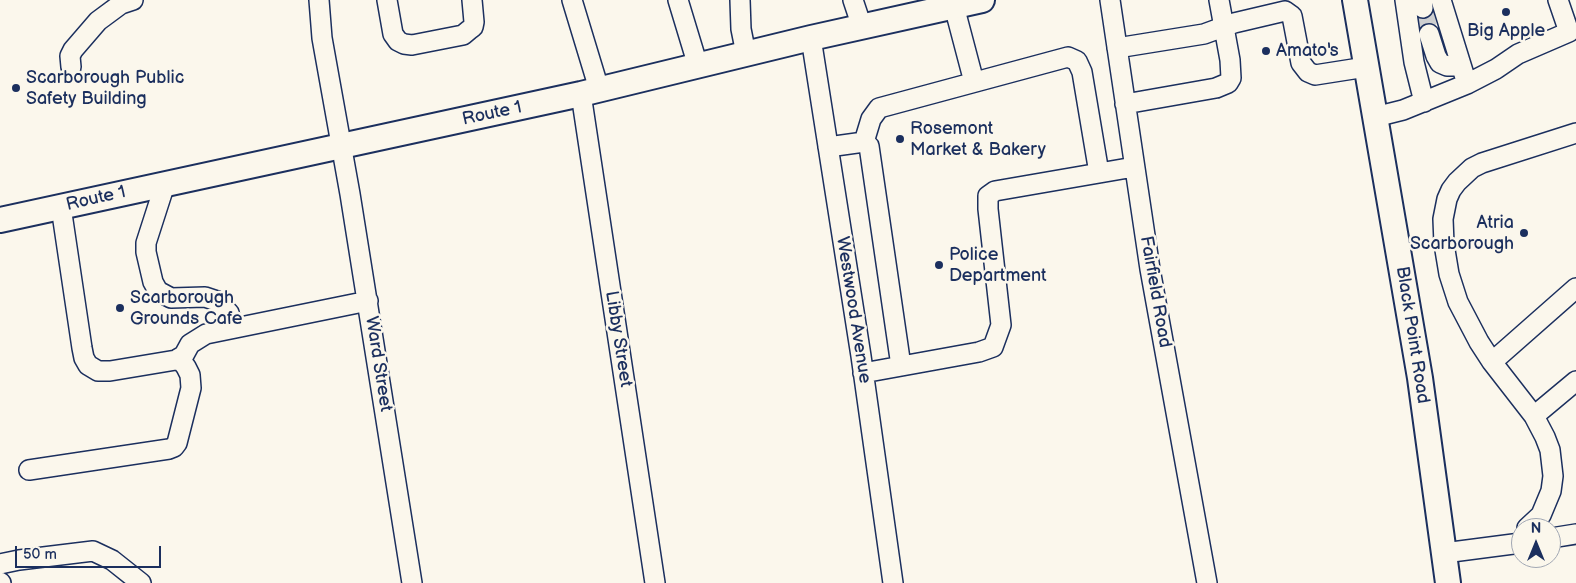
<!DOCTYPE html>
<style>
body{margin:0}
#map{position:relative;width:1576px;height:583px;overflow:hidden;background:#fbf7ec;font-family:"Balsamiq Sans",sans-serif}
canvas{display:block}
.north{position:absolute;left:1511px;top:518px;width:50px;height:50px;box-sizing:border-box;background:#fbf7ec;border:1px solid #a1a7b3;border-radius:50%;rotate:0deg;font-size:14px;font-weight:700;line-height:20px;text-align:center;color:#1b2f5e}
.north::after{content:'';display:block;margin:auto;width:18px;height:22px;background:#1b2f5e;clip-path:polygon(50% 0,100% 100%,50% 72%,0 100%)}
.scale{position:absolute;left:15px;top:546px;width:146px;height:22px;box-sizing:border-box;border:2px solid #1b2f5e;border-top:0;padding-left:6px;font-size:15px;line-height:18px;white-space:nowrap;color:#1b2f5e;-webkit-text-stroke:4px #fbf7ec;paint-order:stroke}
</style>
<div id="map">
<canvas width="1576" height="583"></canvas>
<div class="north">N</div>
<div class="scale">50 m</div>
</div>
<script>
const context = document.querySelector('canvas').getContext('2d');
context.lineJoin = 'round';
const toPath = rows => new Path2D(rows.map(r => 'M' + r).join(''));
function trace(path, color, width, dash) { context.strokeStyle = color; context.lineWidth = width; context.lineCap = dash ? 'butt' : 'round'; context.setLineDash(dash || []); context.stroke(path); }
function drawText(font, color, halo, rows, align = 'center') {
  context.font = font + ' "Balsamiq Sans",sans-serif'; context.lineWidth = 5; context.setLineDash([]); context.textBaseline = 'middle'; context.strokeStyle = halo; context.fillStyle = color; for (const [text, x, y, turn = 0] of rows) {
    context.save(); context.translate(x, y); context.rotate((+turn || 0) * Math.PI / 180); context.textAlign = isNaN(turn) ? turn : align; if (halo) context.strokeText(text, 0, 0); context.fillText(text, 0, 0); context.restore();
  }
}
trace(toPath([
 [1423,8,1429,34]
]), '#cecfd0', 19, [19, 9]);
const minor = toPath([
 [319,0,322,38,350,194,412,583],
 [387,0,393,34,398,41,404,44,412,45,463,35,469,30,473,27,474,22,472,0],
 [572,0,599,89],
 [678,0,698,66],
 [740,0,741,29,746,54],
 [853,0,862,27],
 [1110,0,1150,269,1207,583],
 [1405,0,1414,62,1424,102],
 [1422,0,1423,8],
 [1441,0,1467,84],
 [954,6,974,82],
 [1429,34,1436,56,1440,63,1447,66,1461,66],
 [811,38,861,356,893,583],
 [1117,48,1204,34,1234,23,1285,11,1292,16,1301,63,1308,72,1315,75,1366,67],
 [71,67,70,56,73,50,98,21,121,4,133,0],
 [581,94,655,583],
 [1125,104,1216,88,1228,83,1231,78,1230,60,1219,0],
 [1375,117,1403,110,1467,84,1496,69,1518,54,1569,32,1558,0],
 [864,142,871,119,879,108,1068,57,1077,61,1082,72,1099,173],
 [828,147,864,142,869,146,901,366],
 [165,184,146,243,146,252,153,282,158,291,171,298,205,297,217,301,229,313,233,328],
 [61,207,82,348,84,358,88,365,98,371,110,371,176,360,184,355,190,344,206,334,368,301],
 [1492,362,1576,288],
 [863,373,979,352,993,347,1001,325,988,209,988,196,995,191,1134,167],
 [1534,416,1576,381],
 [29,470,169,449,174,447,177,443,191,388,190,375,186,367,179,358],
 [1527,528,1541,515,1551,491,1553,476,1550,450,1545,437,1534,416,1492,362,1479,342,1458,302,1449,274,1444,244,1443,219,1447,199,1451,190,1457,182,1472,168,1482,163,1576,133],
 [1551,538,1576,534],
 [1444,553,1521,543],
 [0,564,19,560,93,551,112,560,141,583],
 [0,582,1,583]
]);
const major = toPath([
 [1355,0,1420,378,1448,583],
 [0,220,581,94,811,38,982,0]
]);
trace(minor, '#1b2f5e', 22);
trace(major, '#1b2f5e', 28);
trace(minor, '#fbf7ec', 19);
trace(major, '#fbf7ec', 24);
for (const [x, y, r, color] of [
 [1506,12,5,"#1b2f5e"],
 [1266,51,5,"#1b2f5e"],
 [16,88,5,"#1b2f5e"],
 [900,139,5,"#1b2f5e"],
 [1524,233,5,"#1b2f5e"],
 [939,265,5,"#1b2f5e"],
 [120,308,5,"#1b2f5e"]
]) { const dot = new Path2D(); dot.arc(x, y, r, 0, 2 * Math.PI); context.fillStyle = color; context.fill(dot); trace(dot, '#fbf7ec', 2); }
drawText('18px', '#1b2f5e', '#fbf7ec', [
 ["Big Apple",1506,31,"center"],
 ["Amato's",1276,51],
 ["Scarborough Public",26,78],
 ["Safety Building",26,99],
 ["Rosemont",910,129],
 ["Market & Bakery",910,150],
 ["Atria",1514,223,"right"],
 ["Scarborough",1514,244,"right"],
 ["Police",949,255],
 ["Department",949,276],
 ["Scarborough",130,298],
 ["Grounds Cafe",130,319]
], 'left');
drawText('18px', '#1b2f5e', '#fbf7ec', [
 ["Route 1",492,114,-12],
 ["Route 1",96,199,-13],
 ["Fairfield Road",1155,292,80],
 ["Westwood Avenue",853,310,81],
 ["Black Point Road",1412,335,81],
 ["Libby Street",618,339,81],
 ["Ward Street",378,364,81]
]);
</script>
